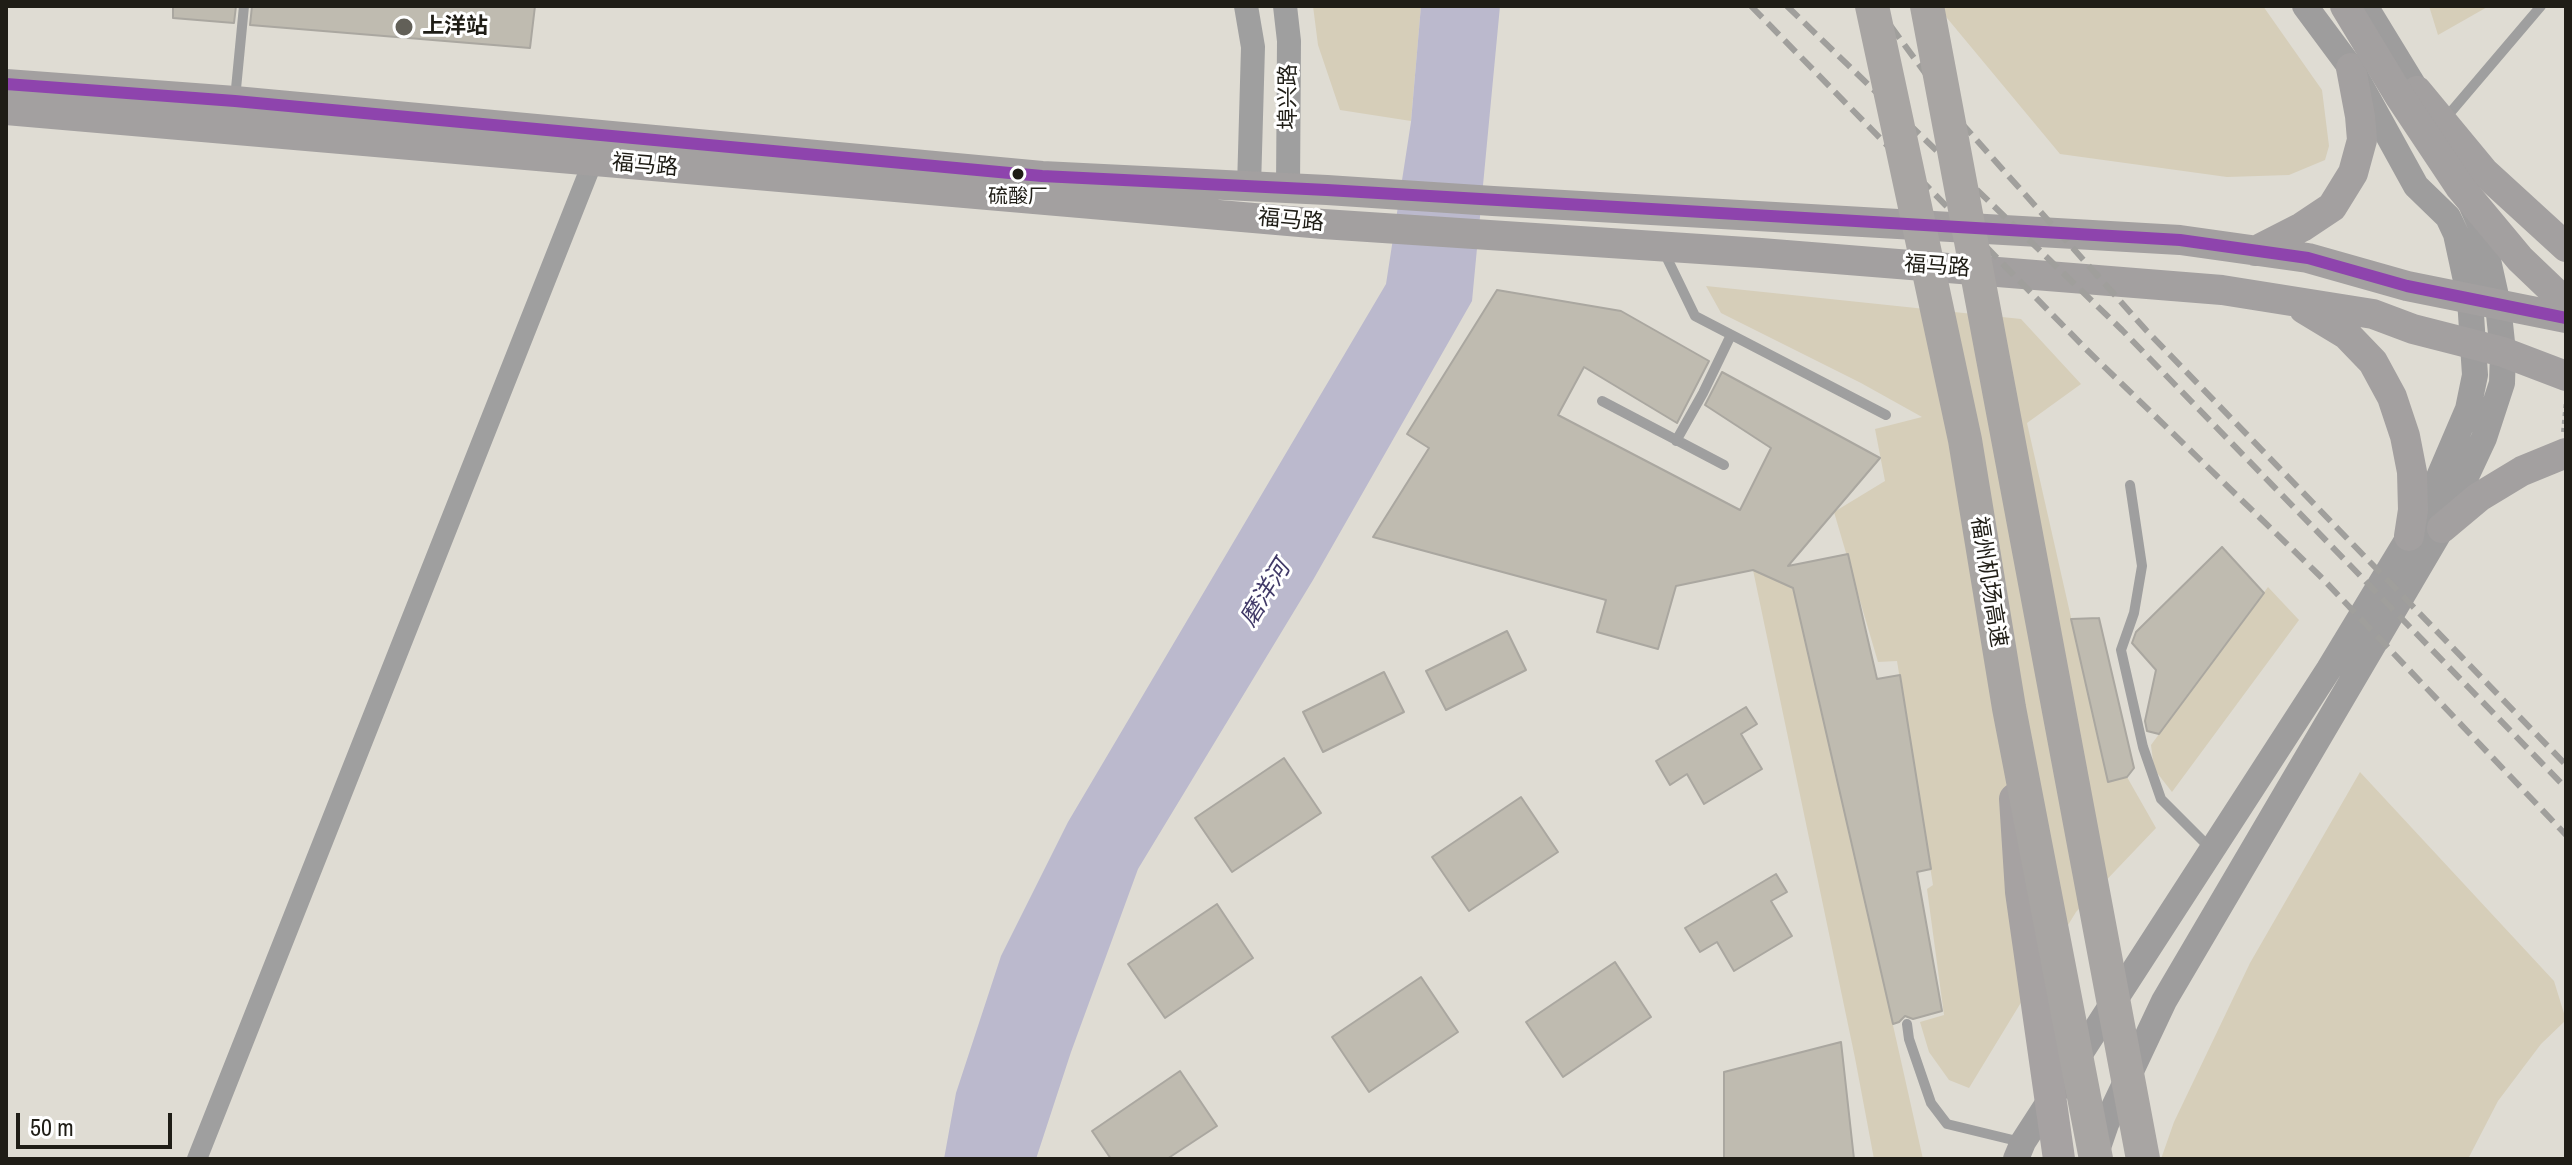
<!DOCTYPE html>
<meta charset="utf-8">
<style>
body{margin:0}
#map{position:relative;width:2572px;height:1165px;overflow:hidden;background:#dfdcd3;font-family:"Archivo Narrow",sans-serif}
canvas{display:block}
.frame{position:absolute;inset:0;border:8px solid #1f1d16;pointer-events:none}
.scale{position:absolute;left:16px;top:1113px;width:156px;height:36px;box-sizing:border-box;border:4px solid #1f1d16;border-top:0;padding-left:10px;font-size:24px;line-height:28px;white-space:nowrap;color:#1f1d16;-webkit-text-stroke:6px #fff;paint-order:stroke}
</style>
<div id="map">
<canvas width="2572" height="1165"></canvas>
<div class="frame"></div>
<div class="scale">50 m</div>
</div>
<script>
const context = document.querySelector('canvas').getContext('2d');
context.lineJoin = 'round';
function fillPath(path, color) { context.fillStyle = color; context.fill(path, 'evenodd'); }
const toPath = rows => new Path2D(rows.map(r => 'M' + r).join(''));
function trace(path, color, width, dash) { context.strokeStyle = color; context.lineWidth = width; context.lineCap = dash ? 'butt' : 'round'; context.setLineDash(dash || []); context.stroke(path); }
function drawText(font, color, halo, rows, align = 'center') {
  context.font = font + ' "Archivo Narrow","Noto Sans SC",sans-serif'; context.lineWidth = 6; context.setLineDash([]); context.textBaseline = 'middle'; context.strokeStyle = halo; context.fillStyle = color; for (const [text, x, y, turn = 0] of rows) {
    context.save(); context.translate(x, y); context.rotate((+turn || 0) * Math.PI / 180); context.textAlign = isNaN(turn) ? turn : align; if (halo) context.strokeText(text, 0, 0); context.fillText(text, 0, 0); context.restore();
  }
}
fillPath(toPath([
 [1313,6,1421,6,1411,121,1340,110,1318,45],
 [1937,6,2263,6,2322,90,2329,146,2325,160,2289,175,2227,177,2060,154],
 [2429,6,2489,6,2438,35],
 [1706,286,2021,319,2081,384,2027,423,2108,781,2127,777,2156,828,2076,912,1969,1088,1949,1080,1929,1052,1920,1022,1944,1015,1927,889,1933,885,1897,661,1878,662,1834,512,1885,481,1875,429,1922,417,1861,383,1721,313],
 [1788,566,1816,682,1923,1159,1874,1159,1855,1058,1753,570,1776,580],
 [2268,587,2299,620,2172,792,2154,769,2151,745],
 [2360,772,2554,981,2566,1020,2541,1044,2498,1101,2468,1159,2161,1159,2174,1122,2250,963]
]), '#d6ceb9');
fillPath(toPath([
 [1421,6,1500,6,1472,301,1313,580,1138,869,1071,1052,1036,1159,944,1159,956,1093,1001,956,1068,822,1386,284,1411,122]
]), '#bbb9cd');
const building = toPath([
 [173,6,236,6,234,23,173,18,173,6],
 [252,6,535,6,530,48,250,25,252,6],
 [1497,290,1621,311,1709,361,1677,423,1584,367,1558,415,1740,510,1771,448,1705,405,1722,372,1880,458,1788,566,1848,554,1877,679,1900,675,1931,869,1917,872,1942,1011,1913,1019,1905,1016,1899,1022,1893,1024,1793,588,1753,570,1676,586,1658,649,1597,632,1606,600,1373,537,1429,448,1407,434,1497,290],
 [2222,547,2264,593,2159,734,2147,731,2145,721,2156,670,2132,643,2136,632,2222,547],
 [2099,618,2134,768,2127,777,2108,782,2071,619,2099,618],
 [1507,631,1526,670,1446,710,1426,671,1507,631],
 [1384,672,1404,712,1323,752,1303,712,1384,672],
 [1746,707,1757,724,1741,734,1762,769,1704,804,1687,774,1670,785,1656,761,1746,707],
 [1284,758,1321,813,1232,872,1195,818,1284,758],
 [1521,797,1558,852,1469,911,1432,857,1521,797],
 [1776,874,1787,892,1771,901,1792,936,1734,971,1717,942,1700,952,1685,928,1776,874],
 [1217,904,1253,958,1165,1018,1128,964,1217,904],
 [1615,962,1651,1017,1563,1077,1526,1022,1615,962],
 [1421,977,1458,1032,1369,1092,1332,1037,1421,977],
 [1841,1042,1854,1159,1724,1159,1724,1072,1841,1042],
 [1180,1071,1217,1126,1167,1159,1111,1159,1092,1131,1180,1071]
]);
fillPath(building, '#bfbbb0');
trace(building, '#aaa7a0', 2);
trace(toPath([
 [2563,432,2566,400]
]), '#a5a5a2', 4, [4, 4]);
trace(toPath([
 [235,99,244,6],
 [2444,120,2541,6],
 [1664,252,1695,316,1886,415],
 [1602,401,1724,465],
 [1676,441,1703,393,1731,335],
 [2130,485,2142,566,2134,613,2121,650,2143,747,2161,799,2212,850],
 [1907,1024,1909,1039,1931,1103,1947,1124,2021,1142]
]), '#9f9f9f', 10);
trace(toPath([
 [197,1159,593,161]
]), '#9f9f9f', 20);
trace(toPath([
 [1246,6,1253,47,1249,187],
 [1285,6,1289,41,1288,188]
]), '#9f9f9f', 24);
trace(toPath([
 [2365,6,2417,91,2426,110],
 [2095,1156,2106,1124,2164,1001,2442,528,2484,438,2502,383,2503,352,2498,305,2480,224,2472,206],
 [2016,1159,2023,1142,2329,669,2423,514,2468,409,2475,375,2473,345,2470,299,2456,234,2448,217,2416,186,2351,68,2305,6]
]), '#9e9d9d', 26);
trace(toPath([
 [6,84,235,101,1042,176,1327,190,1493,201,2180,240,2308,258,2407,286,2566,318],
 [2417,91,2484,172,2566,247],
 [6,110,1323,224,1761,253,2222,290,2373,314,2413,329,2503,352,2566,376],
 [2255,251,2302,227,2332,207,2353,173,2362,140,2360,116,2351,68],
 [2304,309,2347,335,2373,362,2392,397,2405,436,2412,472,2413,510,2409,536],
 [2442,528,2479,497,2522,471,2566,453]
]), '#a3a0a0', 30);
trace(toPath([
 [1751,6,2087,350,2321,577,2566,835],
 [1787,6,2122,330,2566,788],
 [1876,6,1964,126,2146,330,2566,765]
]), '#a09f9c', 6, [16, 8]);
trace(toPath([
 [2345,6,2400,97,2460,187,2520,259,2566,303]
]), '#a3a0a0', 30);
trace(toPath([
 [2015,799,2021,892,2059,1159]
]), '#a6a2a2', 32);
trace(toPath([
 [1872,6,1965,440,2009,708,2096,1159],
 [1927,6,2143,1159]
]), '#a8a5a3', 34);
trace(toPath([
 [6,84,235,101,1042,176,1327,190,2180,240,2308,258,2407,286,2566,318]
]), '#8e44ad', 12);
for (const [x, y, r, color] of [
 [404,27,10,"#626058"],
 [1018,174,7,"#1f1d16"]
]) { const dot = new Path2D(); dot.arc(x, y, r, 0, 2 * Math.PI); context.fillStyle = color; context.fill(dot); trace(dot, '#fff', 3); }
drawText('20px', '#1f1d16', '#fff', [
 ["硫酸厂",1018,198]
]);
drawText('bold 22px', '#1f1d16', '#fff', [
 ["上洋站",422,27]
], 'left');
drawText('22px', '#1f1d16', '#fff', [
 ["埠兴路",1289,97,-90],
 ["福马路",645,166,5],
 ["福马路",1291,221,5],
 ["福马路",1937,267,4],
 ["福州机场高速",1988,582,81]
]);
drawText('italic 24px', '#403967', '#fff', [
 ["磨洋河",1266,594,-58]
]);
</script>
